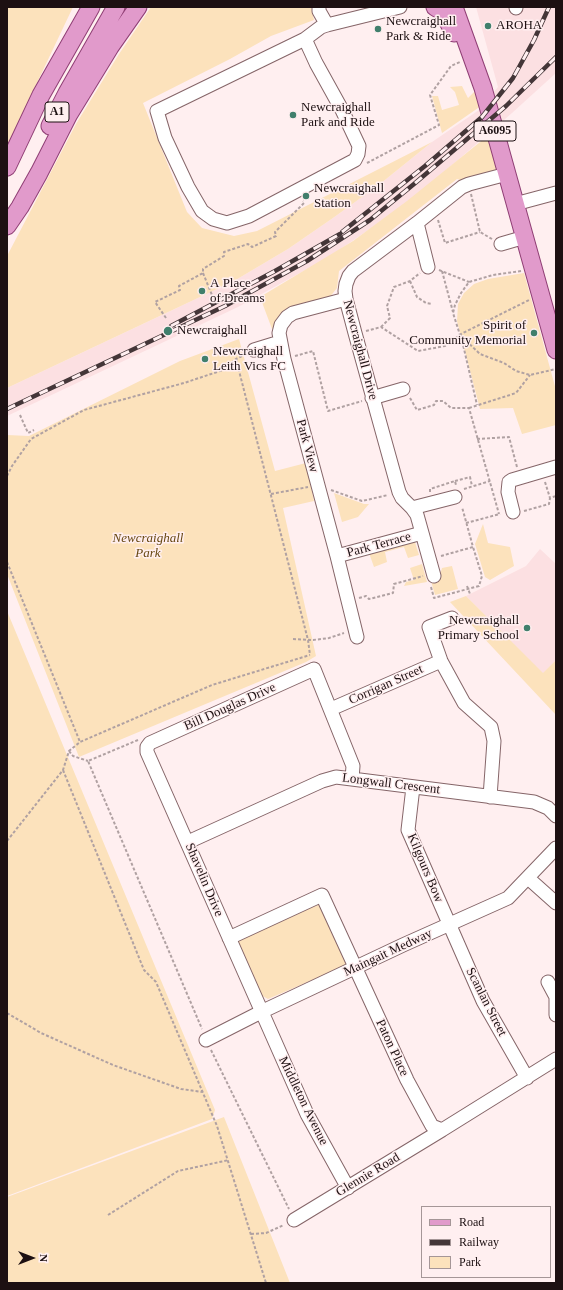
<!DOCTYPE html>
<style>
body{margin:0}
#map{position:relative;width:563px;height:1290px;overflow:hidden;background:#ffeff0;font-family:Georgia,serif}
canvas{display:block}
.frame{position:absolute;inset:0;border:8px solid #1d1012;pointer-events:none}
.legend{position:absolute;left:421px;top:1206px;width:130px;height:72px;box-sizing:border-box;background:#ffeff0;border:1px solid #a59697;margin:0;padding:5px 7px;list-style:none;font-size:12px;color:#1d1012}
.legend li{display:flex;align-items:center;gap:8px;height:20px}
.legend b{width:20px;border:1px solid #a59697}
.north{position:absolute;left:12px;top:1238px;width:40px;height:40px;-webkit-text-stroke:3px #ffeff0;paint-order:stroke;rotate:90deg;font-size:11px;font-weight:700;line-height:16px;text-align:center;color:#1d1012}
.north::after{content:'';display:block;margin:auto;width:14px;height:18px;background:#1d1012;clip-path:polygon(50% 0,100% 100%,50% 72%,0 100%)}
</style>
<div id="map">
<canvas width="563" height="1290"></canvas>
<div class="frame"></div>
<ul class="legend">
<li><b style="height:5px;background:#e19acb"></b>Road</li>
<li><b style="height:5px;background:#443638"></b>Railway</li>
<li><b style="height:11px;background:#fce2bc"></b>Park</li>
</ul>
<div class="north">N</div>
</div>
<script>
const context = document.querySelector('canvas').getContext('2d');
context.lineJoin = 'round';
function fillPath(path, color) { context.fillStyle = color; context.fill(path, 'evenodd'); }
const toPath = rows => new Path2D(rows.map(r => 'M' + r).join(''));
function trace(path, color, width, dash) { context.strokeStyle = color; context.lineWidth = width; context.lineCap = dash ? 'butt' : 'round'; context.setLineDash(dash || []); context.stroke(path); }
function drawText(font, color, halo, rows, align = 'center') {
  context.font = font + ' Georgia,serif'; context.lineWidth = 3; context.setLineDash([]); context.textBaseline = 'middle'; context.strokeStyle = halo; context.fillStyle = color; for (const [text, x, y, turn = 0] of rows) {
    context.save(); context.translate(x, y); context.rotate((+turn || 0) * Math.PI / 180); context.textAlign = isNaN(turn) ? turn : align; if (halo) context.strokeText(text, 0, 0); context.fillText(text, 0, 0); context.restore();
  }
}
fillPath(toPath([
 [476,7,556,7,556,73,512,113,412,200,329,257,238,307,7,416,7,388,234,281,288,249,333,218,380,184,432,142,479,110,498,87],
 [540,549,555,563,556,562,556,660,543,674,466,596,526,566]
]), '#fce0e2');
fillPath(toPath([
 [7,7,73,7,7,146],
 [151,7,311,7,314,20,271,36,230,59,143,103,187,212,202,228,234,236,257,231,432,142,380,184,333,218,288,249,234,281,7,388,7,256,76,124,119,54],
 [462,86,468,98,477,89,482,104,478,108,442,133,432,96,438,96,442,110,459,105,455,92,450,87],
 [490,134,500,165,497,176,468,182,457,179,339,271,337,288,329,298,303,304,272,329,260,297,353,241,407,201],
 [524,273,556,390,556,425,522,434,513,408,480,409,457,321,458,304,464,293,474,284,488,279],
 [239,339,275,471,306,463,314,501,283,508,316,656,306,662,79,757,7,574,7,435,29,436,180,361],
 [334,493,364,504,369,504,358,517,342,522],
 [483,524,488,543,510,547,514,566,490,580,485,577,475,544],
 [414,539,419,555,408,558,404,547,385,552,387,562,374,567,369,553],
 [422,564,427,582,404,586,406,582,414,580,410,568],
 [452,566,458,589,435,595,431,581,439,578,442,568],
 [466,596,543,673,556,660,556,715,450,602],
 [7,611,215,1110,212,1119,7,1196],
 [320,904,347,965,268,999,259,994,237,940],
 [224,1117,290,1283,7,1283,7,1197]
]), '#fce2bc');
const minor = toPath([
 [319,7,319,11,327,25],
 [516,8,516,7],
 [305,39,316,63,342,110,359,146,358,154,355,160,249,216,227,223,213,219,202,211,188,187,165,138,157,111,305,39],
 [305,39,321,27,327,25,400,7],
 [515,204,556,193],
 [417,223,428,267],
 [501,244,525,237],
 [346,299,293,313,287,317,281,325,279,333,284,359,337,556,357,637],
 [254,350,280,342],
 [372,398,403,389],
 [412,508,455,497],
 [513,512,508,492,509,482,512,480,556,467],
 [337,556,422,533],
 [434,576,417,515,412,508,402,498,399,492,355,333,346,299,345,291,346,284,349,276,353,271,417,223,462,187,469,184,507,174],
 [452,618,429,627,441,661,464,703,491,727,494,741,490,797],
 [331,709,441,661],
 [413,787,408,830,483,1001,527,1078],
 [188,842,322,781,336,777,534,802,548,808,556,816],
 [528,878,556,903],
 [229,938,322,895,407,1080,432,1126,442,1130,556,1059],
 [548,982,556,997,556,1015],
 [206,1040,261,1012,403,945,508,898,556,848],
 [348,1188,307,1114,147,752,147,747,150,743,314,669,353,766,352,779],
 [294,1220,442,1130]
]);
const major = toPath([
 [435,7,443,12,454,33],
 [454,7,483,88,556,350],
 [50,126,67,93,116,7],
 [7,167,41,95,91,7],
 [7,226,20,207,39,173,69,114,110,47,138,7]
]);
trace(minor, '#856568', 15);
trace(major, '#8f3e74', 19);
trace(toPath([
 [367,163,439,125,430,95,451,66,460,62],
 [471,194,480,232,492,239],
 [438,220,445,243,480,232],
 [439,270,469,282],
 [442,271,453,312],
 [521,271,493,275,469,282,461,293,455,305,453,313,460,335,480,354,504,363,516,371,530,375,556,369],
 [203,273,212,295],
 [410,281,417,297,426,303,432,304],
 [166,318,155,302,180,290,179,286,203,273,203,269,224,256,224,252,248,244,252,247,276,236,275,232,304,203,303,201],
 [381,327,390,318,387,306,394,287,410,281,420,273],
 [366,331,381,327,418,351,445,346,461,334,529,300],
 [461,336,477,405],
 [295,356,313,351,328,411,362,401],
 [236,359,308,640,310,655],
 [410,398,417,410,434,405,436,401,443,401,451,408,469,408,499,514],
 [469,408,516,393,530,375],
 [20,415,28,433,34,430],
 [477,439,509,437,517,467],
 [7,476,12,466,31,439,84,410,184,383,223,370,236,359,244,355],
 [455,481,470,477,472,486],
 [545,482,550,498],
 [464,489,490,481],
 [331,490,362,501,388,495],
 [430,492,430,489,455,481,456,485],
 [271,494,308,487],
 [524,511,549,504,550,498,556,496],
 [466,523,500,514],
 [441,556,473,547,462,507],
 [7,562,80,742],
 [467,586,470,594],
 [431,587,434,598,479,586,482,576,473,547],
 [359,598,366,596,369,599,393,593,394,584,423,576],
 [293,639,313,640,329,638,344,633],
 [138,740,88,761,202,1029],
 [69,751,73,756,88,761],
 [63,770,144,970,156,982,217,1126,266,1283],
 [7,841,63,770,69,751,80,742,212,685,310,655],
 [7,1013,41,1033,113,1065,181,1089,203,1092],
 [211,1050,289,1209],
 [108,1215,178,1171,229,1160],
 [251,1234,266,1233,284,1225]
]), '#b0a1a2', 2, [3, 2]);
trace(minor, '#fff', 13);
trace(major, '#e19acb', 17);
const rail = toPath([
 [342,232,425,166,482,117,513,78,534,40,549,7],
 [171,326,275,271,340,234],
 [7,409,225,306,307,261,370,220,414,184,506,106,556,57]
]);
trace(rail, '#443638', 4.5);
trace(rail, '#ffeff0', 3, [9]);
for (const [x, y, r, color] of [
 [488,26,4,"#407f6c"],
 [378,29,4,"#407f6c"],
 [293,115,4,"#407f6c"],
 [306,196,4,"#407f6c"],
 [202,291,4,"#407f6c"],
 [168,331,5,"#407f6c"],
 [534,333,4,"#407f6c"],
 [205,359,4,"#407f6c"],
 [527,628,4,"#407f6c"]
]) { const dot = new Path2D(); dot.arc(x, y, r, 0, 2 * Math.PI); context.fillStyle = color; context.fill(dot); trace(dot, '#ffeff0', 1.5); }
for (const [x, y, w] of [
 [57,112,24],
 [495,131,42]
]) { const box = new Path2D(); box.roundRect(x - w / 2, y - 10, w, 20, 3); context.fillStyle = '#ffeff0'; context.fill(box); trace(box, '#1d1012', 1); }
drawText('bold 12px', '#1d1012', null, [
 ["A1",57,112],
 ["A6095",495,131]
]);
drawText('13px', '#1d1012', '#ffeff0', [
 ["Newcraighall",386,22],
 ["Park & Ride",386,37],
 ["AROHA",496,26],
 ["Newcraighall",301,108],
 ["Park and Ride",301,123],
 ["Newcraighall",314,189],
 ["Station",314,204],
 ["A Place",210,284],
 ["of Dreams",210,299],
 ["Spirit of",526,326,"right"],
 ["Community Memorial",526,341,"right"],
 ["Newcraighall",177,331],
 ["Newcraighall",213,352],
 ["Leith Vics FC",213,367],
 ["Newcraighall",519,621,"right"],
 ["Primary School",519,636,"right"]
], 'left');
drawText('13px', '#1d1012', '#ffeff0', [
 ["Newcraighall Drive",360,350,75],
 ["Park View",307,446,75],
 ["Park Terrace",379,545,-15],
 ["Corrigan Street",386,685,-24],
 ["Bill Douglas Drive",230,707,-24],
 ["Longwall Crescent",391,784,7],
 ["Kilgours Bow",425,868,67],
 ["Shavelin Drive",204,880,67],
 ["Maingait Medway",388,953,-25],
 ["Scanlan Street",486,1002,63],
 ["Paton Place",392,1048,65],
 ["Middleton Avenue",303,1101,64],
 ["Glennie Road",368,1175,-31]
]);
drawText('italic 13px', '#674710', '#ffeff0', [
 ["Newcraighall",148,539],
 ["Park",148,554]
]);
</script>
